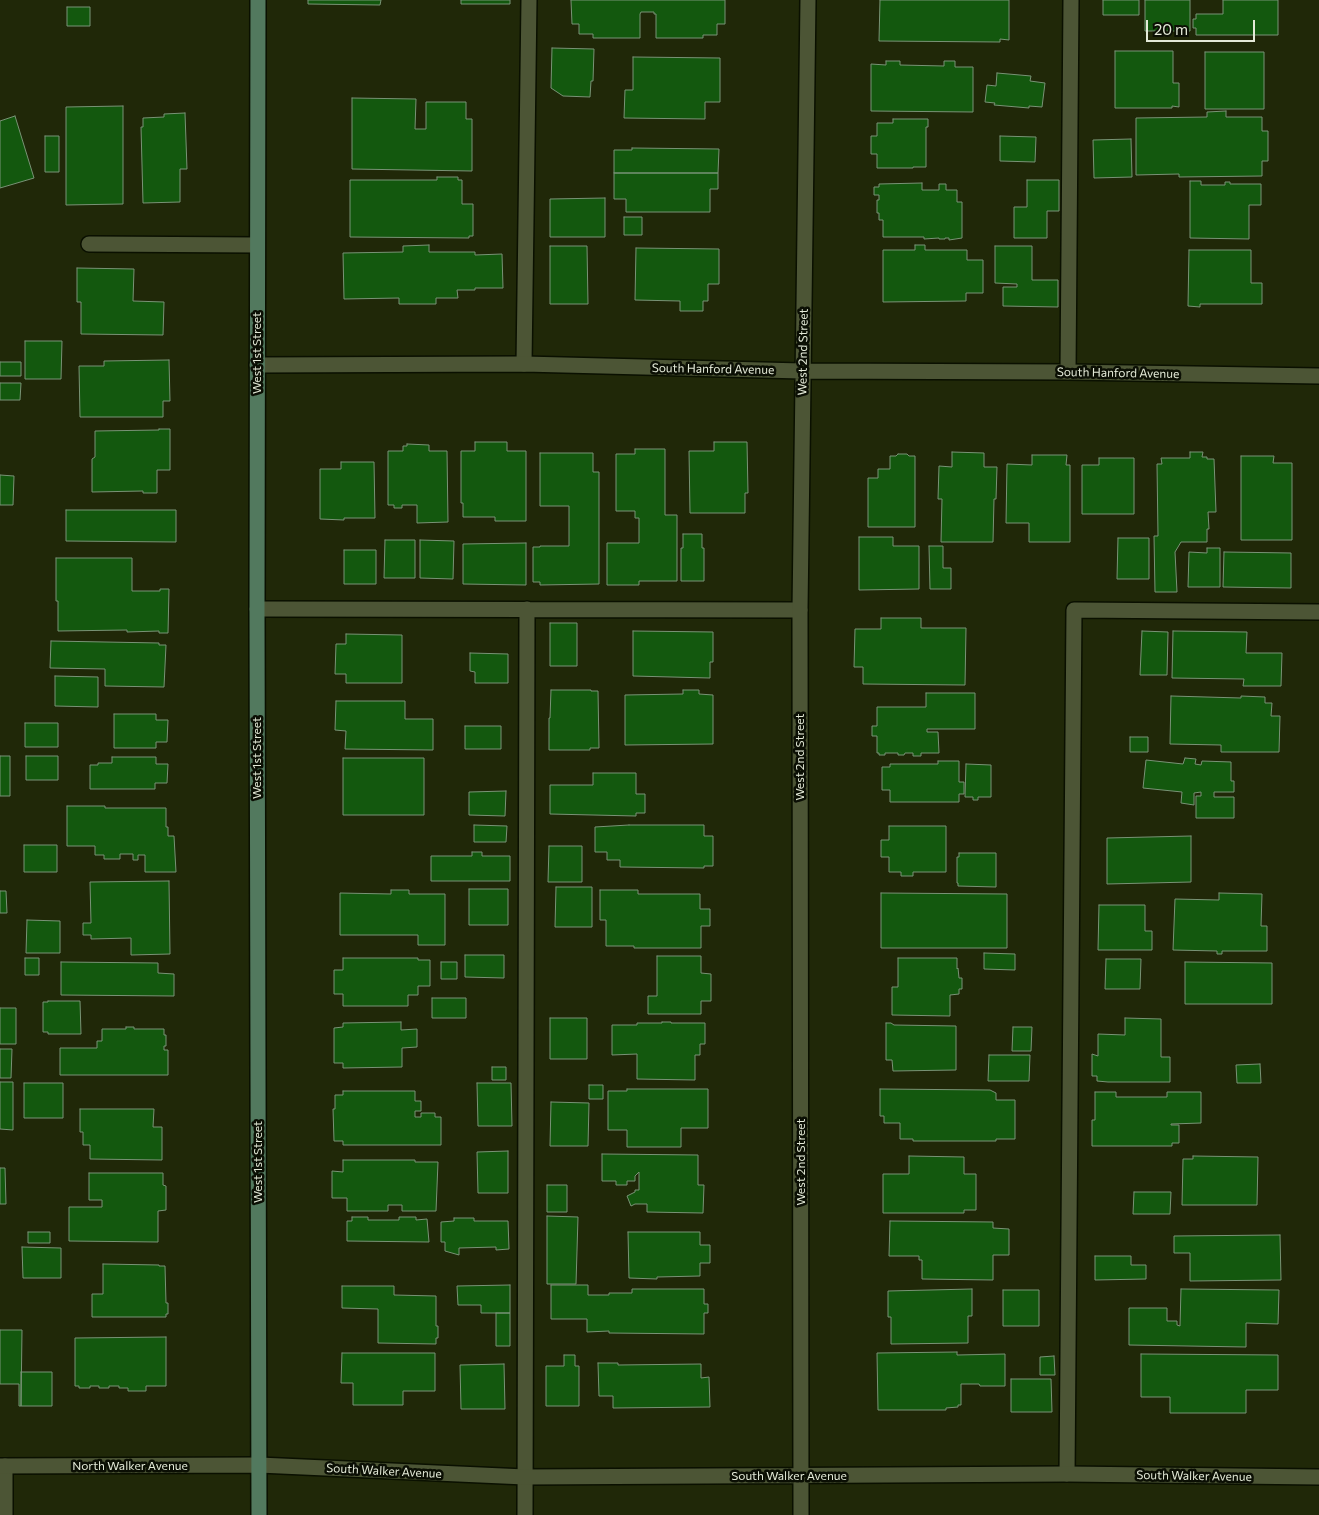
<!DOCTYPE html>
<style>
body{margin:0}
#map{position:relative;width:1319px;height:1515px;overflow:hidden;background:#202808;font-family:Commissioner,sans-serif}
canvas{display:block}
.scale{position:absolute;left:1146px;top:20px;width:109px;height:22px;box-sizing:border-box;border:2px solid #e4ead8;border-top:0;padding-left:6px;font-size:15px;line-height:18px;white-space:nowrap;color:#e4ead8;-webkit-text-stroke:4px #0b0f04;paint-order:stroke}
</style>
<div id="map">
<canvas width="1319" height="1515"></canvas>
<div class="scale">20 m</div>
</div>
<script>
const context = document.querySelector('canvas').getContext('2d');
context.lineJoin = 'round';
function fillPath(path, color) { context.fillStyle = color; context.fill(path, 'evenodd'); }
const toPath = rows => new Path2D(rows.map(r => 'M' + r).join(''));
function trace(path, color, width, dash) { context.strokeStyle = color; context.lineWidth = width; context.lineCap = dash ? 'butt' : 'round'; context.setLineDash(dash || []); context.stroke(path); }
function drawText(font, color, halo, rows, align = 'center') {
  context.font = font + ' Commissioner,sans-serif'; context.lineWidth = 5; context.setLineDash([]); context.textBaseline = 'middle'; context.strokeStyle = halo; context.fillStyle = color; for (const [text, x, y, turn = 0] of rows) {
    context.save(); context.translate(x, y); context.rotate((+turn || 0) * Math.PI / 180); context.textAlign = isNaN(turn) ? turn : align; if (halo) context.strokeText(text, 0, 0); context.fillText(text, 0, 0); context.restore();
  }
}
const building = toPath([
 [308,0,381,0,380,5,308,4,308,0],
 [461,0,510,0,510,4,461,4,461,0],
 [571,0,725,0,725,24,717,24,717,35,703,35,703,38,656,38,656,14,654,14,654,12,641,12,640,14,640,38,593,38,593,34,579,34,579,24,572,24,571,0],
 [880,0,1009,0,1009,40,1000,39,1000,42,879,41,880,0],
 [1103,0,1139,0,1139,15,1103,15,1103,0],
 [1145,0,1190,0,1190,31,1145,31,1145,0],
 [1223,0,1278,0,1278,35,1196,35,1196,28,1193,28,1193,19,1196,19,1196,14,1223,14,1223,0],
 [67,7,90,7,90,26,67,26,67,7],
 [552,48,594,49,593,81,591,81,590,97,563,96,551,88,552,48],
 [1115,51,1173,51,1173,83,1179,83,1179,107,1172,106,1172,108,1115,108,1115,51],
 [1205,52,1264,52,1264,109,1205,109,1205,52],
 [633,57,720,58,720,102,705,102,705,119,624,118,625,90,633,90,633,57],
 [886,61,900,61,900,65,944,66,944,61,955,61,955,67,973,67,973,112,871,111,871,64,886,65,886,61],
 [997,73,1031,76,1030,81,1045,83,1042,107,1029,106,1029,108,994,105,995,103,985,102,987,85,996,86,997,73],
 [352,98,416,99,415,129,426,129,426,102,466,102,466,119,472,119,472,171,352,169,352,98],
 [123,106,123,204,66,205,66,107,123,106],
 [1226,111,1226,117,1262,117,1262,131,1268,131,1268,161,1262,161,1262,176,1179,177,1179,174,1136,175,1136,118,1207,117,1207,112,1226,111],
 [185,113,187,169,180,169,180,202,143,203,141,127,143,127,143,118,164,117,164,114,185,113],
 [15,116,34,178,0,188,0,121,15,116],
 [893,119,928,119,928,127,926,127,926,167,913,167,913,168,877,168,877,154,871,154,871,136,877,136,877,123,893,123,893,119],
 [45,136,59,136,59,172,45,172,45,136],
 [1000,136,1036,137,1035,162,1000,161,1000,136],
 [1131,139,1132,177,1094,178,1093,140,1131,139],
 [632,148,719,149,718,173,614,173,614,150,632,150,632,148],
 [614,173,718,173,718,189,710,189,710,212,626,212,626,199,614,199,614,173],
 [437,177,458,177,458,180,462,180,462,204,473,204,473,236,469,236,469,238,350,237,350,180,437,180,437,177],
 [1027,180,1059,180,1059,211,1047,211,1047,238,1014,238,1014,207,1027,207,1027,180],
 [1190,181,1201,181,1201,185,1225,185,1225,182,1230,182,1230,184,1261,184,1261,205,1249,205,1249,239,1190,238,1190,181],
 [922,183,922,190,939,190,939,184,946,184,946,190,957,190,957,202,962,202,962,238,949,240,949,238,945,238,945,239,939,239,939,238,924,239,924,237,883,237,883,220,879,220,879,213,877,213,877,200,879,200,879,195,874,195,874,187,879,187,879,184,922,183],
 [605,198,605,237,550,237,550,199,605,198],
 [624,217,642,217,642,235,624,235,624,217],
 [429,245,429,252,475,252,475,255,502,254,503,288,475,288,475,290,457,290,458,298,436,298,436,304,399,304,399,298,344,299,343,253,403,252,403,246,429,245],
 [915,245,925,245,925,250,967,250,967,260,983,260,983,293,966,293,966,301,883,302,883,250,915,250,915,245],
 [550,246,587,246,588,304,550,304,550,246],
 [995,246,1032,246,1032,280,1058,280,1058,307,1003,306,1003,287,1017,287,1017,284,995,283,995,246],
 [636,248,719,249,719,284,708,284,708,301,703,301,703,311,680,311,680,301,635,300,636,248],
 [1189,250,1251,250,1251,283,1262,283,1262,304,1200,304,1200,307,1188,306,1189,250],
 [77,268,134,269,133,301,164,302,163,335,81,334,81,302,77,302,77,268],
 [25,341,62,341,61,379,25,379,25,341],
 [169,360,170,401,163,401,163,417,80,417,79,366,104,366,104,361,169,360],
 [0,362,21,362,21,376,0,376,0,362],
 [0,383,21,383,20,400,0,400,0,383],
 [159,429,170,429,170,470,157,470,157,493,143,493,143,491,92,492,92,459,95,457,95,431,159,430,159,429],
 [475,442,507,442,507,451,526,451,526,521,495,521,495,517,463,517,463,503,461,503,461,451,475,451,475,442],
 [714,442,747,442,748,493,745,493,745,513,690,513,689,451,714,451,714,442],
 [407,444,429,445,429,451,447,451,448,522,417,523,417,505,402,505,402,508,394,508,394,505,388,505,388,451,403,451,403,446,407,446,407,444],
 [635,449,665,449,665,515,677,515,677,581,639,581,639,585,607,585,607,543,639,543,639,518,635,518,635,511,616,511,616,454,635,454,635,449],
 [952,452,984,453,984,467,997,467,996,499,994,499,993,542,941,542,942,499,938,499,939,466,952,467,952,452],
 [1190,452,1203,452,1202,457,1207,457,1207,459,1214,459,1216,512,1208,512,1209,529,1207,529,1207,542,1181,542,1175,552,1177,592,1155,592,1154,536,1158,536,1157,464,1162,464,1161,458,1190,458,1190,452],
 [540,453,593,453,593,472,599,472,599,584,540,585,540,582,533,582,533,547,540,547,540,546,569,546,569,506,540,506,540,453],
 [898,454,907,454,909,456,915,456,915,527,868,527,868,478,878,478,878,469,890,469,890,456,896,456,898,454],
 [1032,455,1067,455,1066,465,1070,465,1070,542,1029,542,1029,523,1006,523,1007,464,1032,465,1032,455],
 [1241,456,1274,456,1273,463,1292,463,1292,540,1241,540,1241,456],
 [1099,458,1134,458,1134,514,1082,514,1082,465,1099,465,1099,458],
 [341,462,374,462,375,518,344,518,344,520,320,519,320,469,341,469,341,462],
 [0,475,14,476,13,505,0,505,0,475],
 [66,510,176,510,176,542,66,541,66,510],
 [683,534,702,534,702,548,704,548,704,581,681,581,681,548,683,548,683,534],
 [859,537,893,537,893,546,919,546,919,589,859,590,859,537],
 [1118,538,1149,538,1149,579,1117,579,1118,538],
 [385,540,415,540,415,578,384,578,385,540],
 [420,540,454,541,453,579,420,578,420,540],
 [526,543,526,585,463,584,463,544,526,543],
 [929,546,943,546,943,568,951,568,951,589,930,589,929,546],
 [1207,548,1220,548,1220,587,1188,587,1189,552,1207,553,1207,548],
 [344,550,376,550,376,584,344,584,344,550],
 [1224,552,1291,553,1291,588,1223,587,1224,552],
 [56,558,132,558,132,591,160,591,160,589,169,589,168,633,159,633,159,631,127,632,127,630,58,631,58,601,56,601,56,558],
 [881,618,921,618,921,628,966,628,965,685,863,684,863,667,854,667,855,629,881,629,881,618],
 [550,623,577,623,577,666,550,666,550,623],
 [633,631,713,632,713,662,710,662,710,678,633,676,633,631],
 [1142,631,1168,632,1167,675,1140,675,1142,631],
 [1173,631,1247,632,1246,653,1282,653,1281,686,1243,686,1244,679,1172,678,1173,631],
 [346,634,402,635,402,683,346,683,346,674,335,674,336,644,346,644,346,634],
 [51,641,159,643,159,645,166,645,164,687,105,686,105,669,50,668,51,641],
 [470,653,508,654,508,683,475,683,475,672,470,671,470,653],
 [55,676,98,677,98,707,55,706,55,676],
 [551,690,591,690,591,691,598,691,599,748,590,748,590,750,549,750,549,718,550,718,551,690],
 [683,690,699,690,699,694,713,695,713,744,625,745,625,695,683,694,683,690],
 [926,693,975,693,975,729,927,729,927,732,938,732,939,753,921,753,921,756,913,756,913,753,905,753,904,755,898,755,898,753,885,753,885,755,879,755,879,753,877,753,877,736,872,736,872,726,877,726,877,707,926,707,926,693],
 [1171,696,1241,698,1241,696,1265,697,1265,703,1272,703,1271,716,1280,716,1279,752,1221,752,1221,745,1170,744,1171,696],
 [336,701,405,701,405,719,433,719,433,750,345,749,346,731,335,730,336,701],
 [114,714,156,714,156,720,168,720,167,742,156,742,156,748,114,748,114,714],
 [25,723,58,723,58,747,25,747,25,723],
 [465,726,501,726,501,749,465,749,465,726],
 [1130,737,1148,737,1148,752,1130,752,1130,737],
 [0,756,10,756,10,796,0,796,0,756],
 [26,756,58,756,58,780,26,780,26,756],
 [112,757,156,757,156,764,168,764,167,783,155,783,155,789,90,789,90,765,98,765,98,763,112,763,112,757],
 [343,758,424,758,424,815,343,815,343,758],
 [1185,758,1196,759,1195,764,1201,765,1202,761,1231,762,1231,781,1234,781,1234,792,1214,792,1214,797,1234,797,1234,818,1196,818,1196,796,1201,796,1201,792,1194,793,1194,805,1181,803,1182,792,1143,788,1146,760,1183,764,1185,758],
 [938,761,959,761,959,782,964,782,964,794,959,794,959,802,890,802,890,790,882,790,882,767,890,767,890,764,938,764,938,761],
 [966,764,991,765,991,797,978,797,978,800,973,800,973,797,965,797,966,764],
 [593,773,636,773,636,794,645,794,645,813,636,813,636,816,550,814,550,785,593,785,593,773],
 [506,791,505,816,469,815,469,792,506,791],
 [67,806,105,806,105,808,166,808,166,827,168,827,168,836,174,836,176,872,145,872,145,855,138,855,138,860,133,860,133,854,120,854,120,859,104,859,104,855,95,855,95,846,67,846,67,806],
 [474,825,507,826,506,842,474,842,474,825],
 [629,825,704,825,704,836,713,836,713,866,704,866,704,868,620,867,620,860,607,860,607,852,595,852,595,827,629,825],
 [889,826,946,826,946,872,913,872,913,876,901,876,901,872,889,872,889,857,881,857,881,840,889,840,889,826],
 [1191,836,1191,882,1107,884,1107,838,1191,836],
 [24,845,57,845,57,872,24,872,24,845],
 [549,846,582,846,582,882,548,882,549,846],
 [472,852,482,852,482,856,510,856,510,881,431,881,431,856,472,856,472,852],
 [959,853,996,853,996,887,958,886,958,883,957,883,957,857,959,857,959,853],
 [169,881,170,954,131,955,131,938,91,939,91,935,83,935,83,923,91,923,90,882,169,881],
 [556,887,592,887,592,927,555,927,556,887],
 [469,889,508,889,508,925,469,925,469,889],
 [391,890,409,890,409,894,445,894,445,945,418,945,418,935,340,935,340,893,391,894,391,890],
 [600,890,638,890,638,894,700,894,700,909,710,909,710,926,701,926,701,948,634,948,634,946,606,946,606,920,600,920,600,890],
 [0,891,6,891,7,913,0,913,0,891],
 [881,893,1007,894,1007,948,881,948,881,893],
 [1219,893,1262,894,1261,926,1267,926,1267,951,1222,951,1222,954,1217,954,1217,951,1173,950,1175,899,1219,900,1219,893],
 [1099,905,1145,905,1145,931,1152,931,1152,950,1098,950,1099,905],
 [27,920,60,921,60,953,26,953,27,920],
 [984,953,1015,954,1015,970,984,969,984,953],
 [465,955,504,955,504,978,465,977,465,955],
 [657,956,701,956,701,973,711,974,711,1001,701,1001,701,1014,648,1014,648,996,657,996,657,956],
 [25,958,39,958,39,975,25,975,25,958],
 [343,958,418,958,418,960,430,960,430,986,418,986,418,995,408,995,408,1006,343,1006,343,994,334,994,334,970,343,970,343,958],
 [898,958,957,958,957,969,958,968,959,978,962,978,962,989,959,989,959,994,950,995,950,1016,892,1015,892,987,898,987,898,958],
 [1106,959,1141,959,1140,989,1105,989,1106,959],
 [61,962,158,963,158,973,174,974,174,996,61,995,61,962],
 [441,962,457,962,457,979,441,979,441,962],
 [1185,962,1272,963,1272,1004,1185,1004,1185,962],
 [432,998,466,998,466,1018,432,1018,432,998],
 [48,1001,80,1001,81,1034,48,1034,48,1032,43,1032,43,1002,48,1002,48,1001],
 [0,1008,16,1008,16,1044,0,1044,0,1008],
 [550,1018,587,1018,587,1059,550,1059,550,1018],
 [1125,1018,1161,1019,1161,1057,1170,1057,1170,1082,1108,1082,1097,1081,1097,1076,1092,1076,1092,1054,1098,1056,1098,1034,1125,1035,1125,1018],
 [401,1022,401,1030,417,1029,417,1047,402,1048,402,1067,343,1068,343,1063,334,1063,334,1028,343,1027,343,1023,401,1022],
 [662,1022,671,1022,671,1023,705,1023,705,1044,700,1044,700,1055,695,1055,695,1080,637,1079,637,1054,612,1055,612,1025,637,1025,637,1023,662,1023,662,1022],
 [886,1023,891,1023,894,1025,956,1026,956,1070,893,1071,892,1060,886,1060,886,1023],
 [126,1027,134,1027,134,1029,164,1029,164,1035,166,1035,166,1046,164,1046,164,1050,168,1050,168,1075,60,1075,60,1048,97,1048,97,1041,102,1041,102,1029,126,1029,126,1027],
 [1013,1027,1032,1027,1031,1051,1012,1051,1013,1027],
 [0,1049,12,1049,11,1078,0,1078,0,1049],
 [989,1055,1030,1055,1029,1081,988,1081,989,1055],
 [1260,1064,1261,1083,1237,1083,1236,1065,1260,1064],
 [492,1067,506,1067,506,1080,492,1080,492,1067],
 [0,1082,13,1082,13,1130,0,1129,0,1082],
 [24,1083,63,1083,63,1118,24,1118,24,1083],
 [477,1083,511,1083,512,1126,478,1126,477,1083],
 [589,1085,603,1085,603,1099,589,1099,589,1085],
 [627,1089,708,1089,708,1128,681,1128,681,1147,627,1147,627,1130,608,1130,608,1091,627,1091,627,1089],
 [880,1089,990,1090,996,1093,996,1100,1015,1100,1015,1139,996,1139,996,1141,913,1141,913,1139,900,1139,900,1123,884,1123,884,1116,880,1116,880,1089],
 [343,1091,415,1091,415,1101,421,1101,421,1111,415,1111,415,1117,421,1117,421,1113,435,1113,435,1117,441,1117,441,1145,343,1145,343,1141,334,1141,333,1109,335,1109,335,1095,343,1095,343,1091],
 [1095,1092,1116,1092,1116,1097,1167,1097,1167,1092,1201,1092,1201,1123,1171,1124,1171,1125,1179,1125,1179,1143,1172,1143,1172,1146,1092,1146,1092,1120,1095,1120,1095,1092],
 [551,1102,589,1103,588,1146,550,1146,551,1102],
 [80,1109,154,1109,153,1127,162,1127,162,1160,90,1159,90,1145,83,1145,83,1132,80,1132,80,1109],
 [508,1151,508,1193,478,1193,477,1152,508,1151],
 [602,1154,698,1155,698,1185,704,1185,703,1213,647,1212,647,1204,635,1204,631,1206,627,1196,635,1192,635,1190,639,1190,639,1172,635,1176,635,1181,627,1181,627,1185,616,1185,616,1181,602,1181,602,1154],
 [909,1156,964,1157,964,1174,976,1174,976,1210,964,1210,964,1213,883,1213,883,1174,909,1174,909,1156],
 [1193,1156,1258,1157,1257,1205,1182,1205,1183,1159,1193,1159,1193,1156],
 [343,1160,415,1160,415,1162,438,1162,436,1211,402,1211,402,1205,388,1205,388,1211,347,1211,347,1198,332,1198,332,1171,343,1172,343,1160],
 [0,1168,5,1168,6,1204,0,1204,0,1168],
 [89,1173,163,1173,163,1185,166,1186,166,1210,158,1211,158,1242,69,1241,69,1207,102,1207,102,1200,89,1200,89,1173],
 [547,1185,567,1185,567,1212,547,1212,547,1185],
 [1134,1192,1171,1192,1170,1214,1133,1214,1134,1192],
 [547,1216,578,1217,576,1284,547,1284,547,1216],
 [352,1217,368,1217,368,1220,399,1220,399,1217,416,1217,416,1220,427,1219,429,1242,347,1241,347,1221,352,1221,352,1217],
 [454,1218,474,1218,474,1221,508,1221,509,1249,496,1250,496,1247,459,1248,459,1255,445,1251,445,1242,441,1242,441,1222,454,1221,454,1218],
 [890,1221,993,1222,993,1228,1009,1229,1009,1255,993,1255,993,1280,922,1279,922,1260,919,1260,919,1256,889,1256,890,1221],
 [28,1232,50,1232,50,1243,28,1243,28,1232],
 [628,1232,700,1232,700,1245,710,1245,710,1263,700,1263,700,1276,657,1277,657,1279,629,1278,628,1232],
 [1280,1235,1281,1280,1190,1281,1190,1253,1174,1253,1174,1236,1280,1235],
 [22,1247,61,1248,61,1278,23,1278,22,1247],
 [1095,1256,1131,1256,1131,1265,1146,1265,1146,1279,1095,1280,1095,1256],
 [103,1264,159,1265,159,1266,165,1266,166,1303,168,1303,168,1314,166,1314,166,1317,92,1317,92,1294,103,1294,103,1264],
 [510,1285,510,1313,481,1313,481,1305,458,1305,457,1286,510,1285],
 [551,1285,588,1285,588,1295,609,1295,609,1293,632,1293,632,1289,704,1289,704,1304,708,1304,708,1313,704,1313,704,1334,609,1333,609,1331,587,1332,587,1319,551,1319,551,1285],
 [342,1286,394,1286,394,1295,436,1296,436,1326,438,1326,438,1338,436,1338,436,1344,378,1343,378,1309,342,1308,342,1286],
 [972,1289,972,1316,968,1316,968,1343,891,1344,891,1317,888,1317,888,1291,972,1289],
 [1181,1289,1279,1290,1278,1324,1246,1323,1246,1347,1129,1345,1129,1308,1167,1308,1167,1321,1177,1321,1177,1325,1180,1326,1181,1289],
 [1003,1290,1039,1290,1039,1326,1003,1326,1003,1290],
 [496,1313,510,1313,510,1346,496,1346,496,1313],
 [0,1330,22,1330,21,1406,19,1406,19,1384,0,1384,0,1330],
 [166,1337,166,1386,146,1386,146,1391,128,1391,128,1388,119,1388,119,1386,109,1386,109,1388,99,1388,99,1386,90,1386,90,1388,79,1388,79,1386,75,1386,75,1338,166,1337],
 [957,1352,957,1355,1005,1354,1005,1386,980,1386,979,1384,961,1384,961,1405,958,1405,958,1407,946,1408,946,1410,878,1410,877,1353,957,1352],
 [342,1353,435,1353,435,1391,403,1391,403,1405,353,1405,353,1383,341,1383,342,1353],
 [1141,1354,1278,1355,1278,1390,1246,1390,1246,1413,1170,1413,1170,1397,1141,1397,1141,1354],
 [564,1355,575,1355,575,1366,579,1366,579,1406,546,1406,546,1366,564,1366,564,1355],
 [1054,1356,1055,1375,1040,1375,1040,1357,1054,1356],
 [598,1363,618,1363,618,1365,701,1364,701,1378,709,1377,710,1407,613,1408,613,1396,599,1396,598,1363],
 [504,1364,505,1409,461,1409,460,1365,504,1364],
 [21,1372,52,1372,52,1406,21,1406,21,1372],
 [1011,1379,1051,1379,1052,1412,1011,1412,1011,1379]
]);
fillPath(building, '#13580e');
trace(building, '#799376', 1);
const lane = toPath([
 [89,244,257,245],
 [524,364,529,0],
 [1068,372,1071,0],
 [257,609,800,610],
 [5,1466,5,1515],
 [1067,1474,1074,610,1319,612],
 [525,1515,527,609]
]);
const street = toPath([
 [257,365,524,364,802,371,1068,372,1319,376],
 [0,1466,259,1465,525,1477,1067,1474,1319,1477],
 [801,1515,800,610,808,0]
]);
const secondary = toPath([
 [258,0,257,609,259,1515]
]);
trace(lane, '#0a1000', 18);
trace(street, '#0a1000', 18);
trace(secondary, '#0a1000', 18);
trace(lane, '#4c5535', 15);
trace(street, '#4c5535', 15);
trace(secondary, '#52795e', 15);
drawText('12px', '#e4ead8', '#0b0f04', [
 ["West 2nd Street",803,352,-89],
 ["West 1st Street",257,353,-90],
 ["South Hanford Avenue",713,369,1],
 ["South Hanford Avenue",1118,373,1],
 ["West 2nd Street",800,757,-90],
 ["West 1st Street",257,758,-90],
 ["West 1st Street",258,1162,-90],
 ["West 2nd Street",801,1162,-90],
 ["North Walker Avenue",130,1466],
 ["South Walker Avenue",384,1471,3],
 ["South Walker Avenue",789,1476],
 ["South Walker Avenue",1194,1476,1]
]);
</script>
